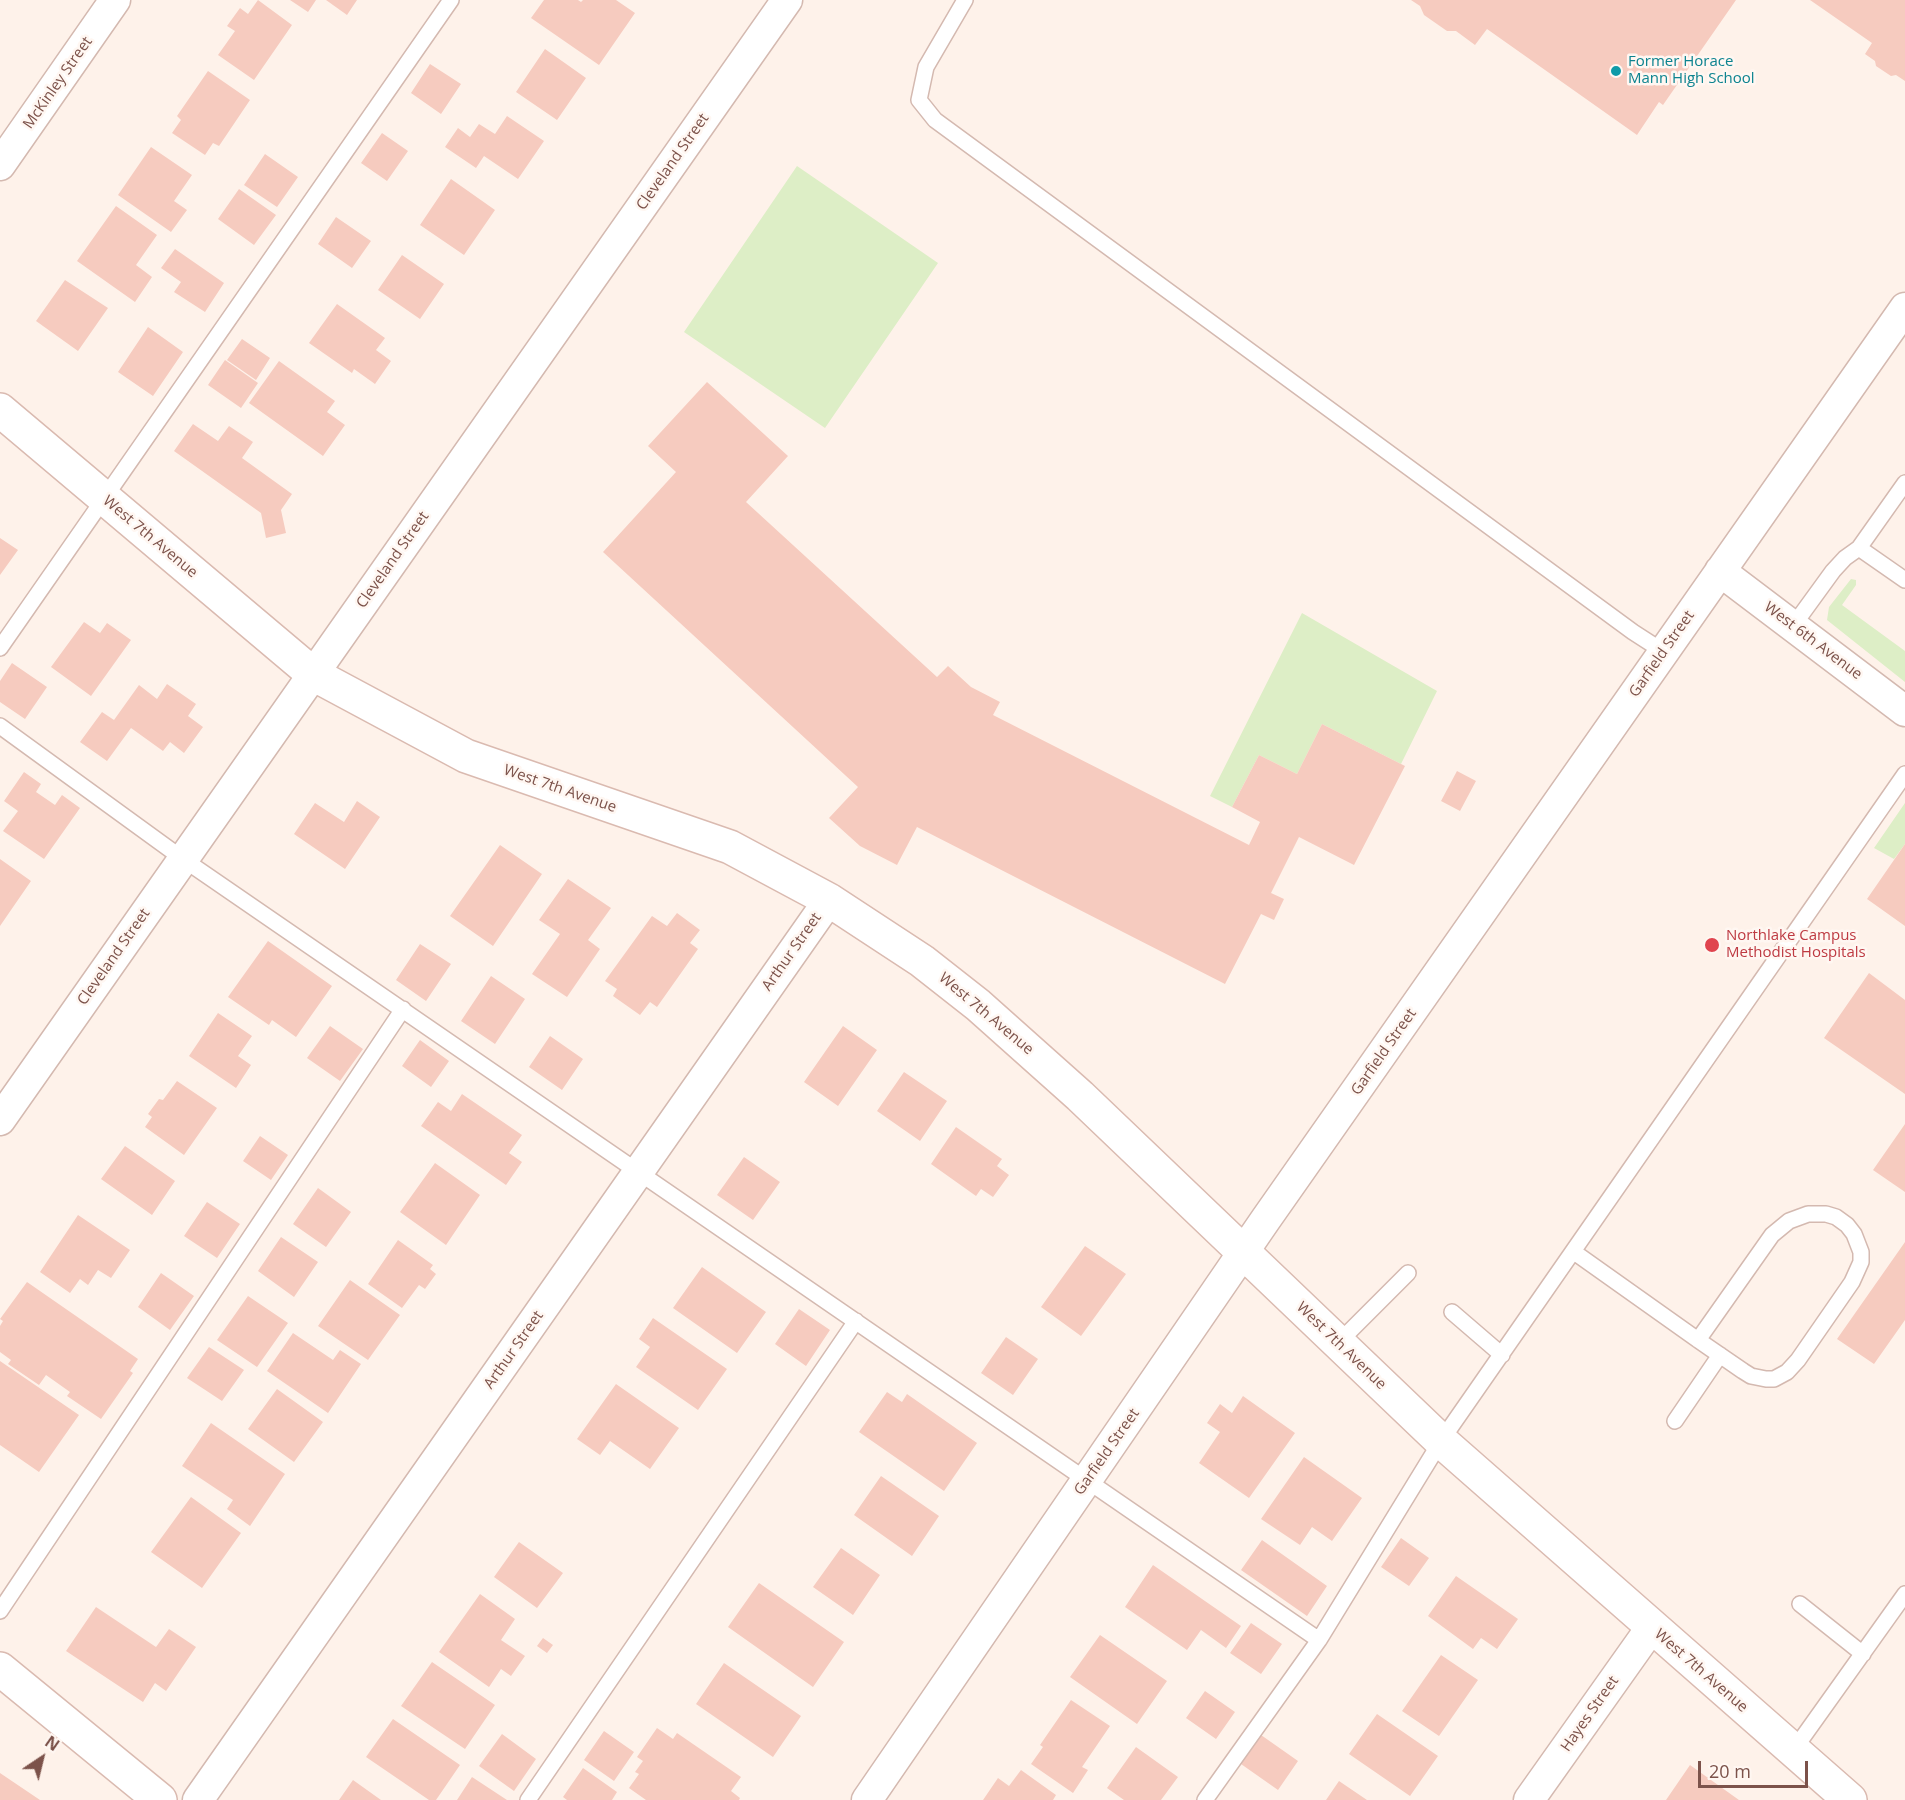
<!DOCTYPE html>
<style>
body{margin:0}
#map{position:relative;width:1905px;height:1800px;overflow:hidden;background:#fef2ea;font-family:"Open Sans",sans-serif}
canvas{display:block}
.north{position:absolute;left:12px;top:1728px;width:60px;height:60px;-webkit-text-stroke:4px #fff7f2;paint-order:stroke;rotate:35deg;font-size:16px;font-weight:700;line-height:24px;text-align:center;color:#7c524a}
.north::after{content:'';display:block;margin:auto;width:21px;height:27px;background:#7c524a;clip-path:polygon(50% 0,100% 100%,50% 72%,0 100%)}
.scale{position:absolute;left:1698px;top:1761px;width:110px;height:27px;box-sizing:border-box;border:3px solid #7c524a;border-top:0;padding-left:8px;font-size:18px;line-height:21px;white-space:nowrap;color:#7c524a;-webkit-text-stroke:4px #fff7f2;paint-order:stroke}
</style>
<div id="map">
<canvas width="1905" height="1800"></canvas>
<div class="north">N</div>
<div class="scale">20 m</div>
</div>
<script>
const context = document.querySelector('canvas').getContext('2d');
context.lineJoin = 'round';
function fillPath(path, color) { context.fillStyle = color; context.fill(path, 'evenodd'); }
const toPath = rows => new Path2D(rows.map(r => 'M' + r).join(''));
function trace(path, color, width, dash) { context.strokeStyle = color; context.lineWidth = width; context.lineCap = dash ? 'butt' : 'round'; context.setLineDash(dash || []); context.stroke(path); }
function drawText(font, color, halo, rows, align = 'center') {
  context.font = font + ' "Open Sans",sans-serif'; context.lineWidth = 5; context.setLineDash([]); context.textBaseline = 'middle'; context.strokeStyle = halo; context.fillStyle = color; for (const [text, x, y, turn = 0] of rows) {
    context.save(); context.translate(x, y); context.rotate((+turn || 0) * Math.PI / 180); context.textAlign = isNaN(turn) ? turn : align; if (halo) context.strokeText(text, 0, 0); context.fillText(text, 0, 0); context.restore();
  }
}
fillPath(toPath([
 [797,166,938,263,825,428,684,332],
 [1851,579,1856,580,1856,585,1842,605,1905,651,1905,682,1827,620,1829,607],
 [1302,613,1437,691,1401,764,1322,724,1297,774,1259,755,1232,807,1210,796],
 [1905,803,1905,844,1894,859,1874,848]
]), '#ddeec6');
fillPath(toPath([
 [258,0,292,25,254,80,218,55,235,31,227,26,240,8,248,14],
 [290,0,316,0,308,12],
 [326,0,357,0,347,15],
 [544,0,578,0,581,2,583,0,616,0,635,13,599,65,531,18],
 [1411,0,1736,0,1663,105,1659,102,1637,135,1487,29,1475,45,1456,31,1447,31,1424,15,1420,6],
 [1810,0,1905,0,1905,81,1896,75,1891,76,1876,66,1875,61,1865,54,1872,43],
 [545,49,586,78,557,120,516,92],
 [430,64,461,84,441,114,411,93],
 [208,71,250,100,219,146,213,143,205,155,172,133,181,120,177,116],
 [507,116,544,141,518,179,484,156,476,168,445,147,458,128,470,137,479,124,495,134],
 [382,133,408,151,387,181,361,163],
 [151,147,192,175,174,201,187,210,171,232,118,195],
 [265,154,298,177,277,207,244,185],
 [451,179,495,210,464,255,420,225],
 [239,189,276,215,254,245,218,219],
 [116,206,157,235,136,265,152,277,135,302,77,261],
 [336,217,371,241,352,268,318,244],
 [175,249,224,283,205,312,174,292,181,282,161,268],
 [402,255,444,284,420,319,378,290],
 [65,280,108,308,78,351,36,321],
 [337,304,385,338,376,350,391,361,375,384,354,369,352,373,309,343],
 [148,327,183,352,153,396,118,372],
 [242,339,270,358,256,380,227,360],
 [225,360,258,383,241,408,208,385],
 [279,361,335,401,327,412,345,425,323,456,249,403],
 [707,382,788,456,746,502,937,677,948,666,971,687,1000,702,993,715,1249,845,1260,822,1232,807,1259,755,1297,774,1322,724,1405,766,1354,865,1299,837,1271,893,1284,899,1274,920,1261,914,1225,984,917,827,897,865,860,846,829,818,858,787,603,552,676,472,648,446],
 [193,424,218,441,229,426,253,442,242,458,292,494,281,510,286,533,266,538,261,513,174,451],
 [0,538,18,550,0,575],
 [84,622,100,633,107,623,131,640,91,696,51,667],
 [12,663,47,687,25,719,0,702,0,681],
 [167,684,196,704,188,716,203,727,184,753,170,742,163,751,131,728,107,761,80,742,102,712,114,720,139,685,157,699],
 [1457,771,1476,781,1460,811,1441,801],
 [24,772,41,784,36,792,55,805,62,795,80,808,44,859,3,831,18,811,4,801],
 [357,801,380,817,345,869,294,834,315,803,344,822],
 [1905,844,1905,926,1867,899],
 [500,845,542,874,493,946,450,916],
 [0,859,31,881,0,926],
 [568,879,611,908,588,940,600,949,567,997,532,974,560,934,539,920],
 [677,913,700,930,690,943,698,949,657,1007,650,1002,640,1015,613,996,617,989,605,981,652,916,667,926],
 [268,941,332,986,296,1037,272,1020,269,1025,228,997],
 [420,944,451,964,426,1001,396,980],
 [1869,973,1905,1000,1905,1094,1824,1038],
 [491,976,525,999,495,1044,461,1021],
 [218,1013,252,1036,238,1056,251,1065,236,1088,189,1056],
 [330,1026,363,1049,340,1081,307,1058],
 [843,1026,877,1050,838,1106,804,1082],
 [550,1036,583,1059,562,1090,529,1067],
 [420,1040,449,1061,431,1087,402,1066],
 [904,1072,947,1101,920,1141,877,1111],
 [177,1081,217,1108,184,1155,145,1127,152,1117,148,1114,159,1099,163,1100],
 [462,1094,522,1135,509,1153,522,1162,506,1185,421,1126,438,1102,451,1111],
 [1905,1124,1905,1192,1873,1170],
 [956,1127,1002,1159,997,1166,1009,1175,993,1197,981,1189,976,1196,931,1164],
 [260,1136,288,1155,271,1180,243,1161],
 [125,1146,175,1181,152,1215,101,1179],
 [744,1157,780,1182,753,1220,717,1195],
 [435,1163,480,1195,446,1245,400,1212],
 [318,1188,351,1212,326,1247,293,1224],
 [207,1202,240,1224,217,1258,184,1236],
 [78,1215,130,1250,111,1278,98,1270,88,1285,80,1279,70,1293,40,1272],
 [281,1237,318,1262,294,1297,258,1271],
 [398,1240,433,1265,430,1269,436,1274,425,1289,419,1285,402,1308,368,1284],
 [1905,1242,1905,1320,1874,1364,1837,1339],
 [1085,1246,1126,1274,1081,1336,1041,1307],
 [702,1267,766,1312,737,1353,673,1308],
 [161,1273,194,1296,170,1330,138,1307],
 [350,1280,400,1315,368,1360,318,1326],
 [27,1282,138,1359,130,1371,133,1373,101,1419,67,1396,70,1392,46,1375,39,1385,8,1364,11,1360,0,1352,0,1326,3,1321,0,1319],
 [248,1296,288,1323,257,1367,217,1340],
 [799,1309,830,1330,806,1366,775,1344],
 [653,1318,727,1369,698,1410,636,1367,650,1347,639,1339],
 [293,1333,333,1360,340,1350,361,1364,328,1413,267,1371],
 [1006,1337,1038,1359,1013,1395,981,1373],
 [209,1347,244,1370,222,1401,187,1378],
 [0,1361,79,1415,39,1472,0,1445],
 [616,1384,679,1428,650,1469,610,1441,600,1455,577,1439],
 [277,1389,323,1422,294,1462,248,1429],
 [887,1392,902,1402,907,1394,977,1443,944,1491,859,1432],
 [1243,1396,1295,1433,1249,1498,1199,1463,1220,1432,1207,1423,1220,1404,1232,1413],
 [211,1423,285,1474,250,1526,227,1509,233,1500,182,1466],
 [1304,1457,1362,1498,1332,1541,1312,1527,1300,1545,1261,1519],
 [881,1476,939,1516,912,1556,854,1515],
 [191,1497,241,1533,202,1588,151,1552],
 [1401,1538,1429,1558,1409,1586,1381,1567],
 [1262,1540,1327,1586,1307,1616,1241,1570],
 [519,1542,563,1573,537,1608,494,1577],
 [841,1548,880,1575,853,1615,813,1587],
 [1153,1565,1241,1626,1226,1648,1201,1630,1187,1650,1125,1607],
 [1456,1576,1518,1619,1497,1649,1481,1638,1473,1649,1428,1616],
 [759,1583,844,1642,813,1687,728,1627],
 [480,1594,515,1619,501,1640,525,1656,511,1676,501,1669,489,1687,439,1652],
 [96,1607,156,1647,169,1629,196,1647,166,1691,155,1683,143,1702,66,1651],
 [1251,1623,1282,1644,1261,1674,1230,1653],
 [1100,1635,1167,1681,1137,1724,1070,1677],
 [543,1638,553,1645,547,1653,537,1646],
 [1441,1655,1478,1680,1439,1736,1402,1711],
 [432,1662,495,1705,465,1749,401,1706],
 [724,1663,801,1716,773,1757,696,1704],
 [1205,1691,1235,1712,1216,1739,1186,1718],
 [1071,1700,1110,1726,1082,1767,1088,1770,1073,1793,1031,1764,1043,1747,1040,1745],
 [1377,1714,1438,1756,1410,1796,1349,1754],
 [393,1719,460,1765,436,1800,429,1800,366,1757],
 [657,1728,673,1739,677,1733,741,1777,731,1791,740,1798,739,1800,646,1800,629,1788,639,1774,635,1772,643,1761,637,1757],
 [604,1731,634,1752,614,1781,584,1760],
 [502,1734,536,1759,514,1791,479,1766],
 [1261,1735,1298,1761,1278,1790,1241,1764],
 [1136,1747,1178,1777,1161,1800,1124,1800,1107,1788],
 [1690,1765,1739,1800,1666,1800],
 [583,1768,617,1792,612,1800,567,1800,563,1797],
 [1021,1770,1056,1795,1053,1800,983,1800,998,1778,1009,1786],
 [0,1773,40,1800,0,1800],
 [472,1777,507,1800,457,1800],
 [353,1780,381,1800,339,1800],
 [1339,1781,1367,1800,1326,1800]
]), '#f6cbbf');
const lane = toPath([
 [965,0,926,67,919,100,935,120,1633,632,1664,652],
 [1859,548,1905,483],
 [1793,626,1833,571,1845,558,1859,548,1905,580],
 [0,648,451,0],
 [0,726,183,859,1319,1640],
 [1574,1252,1698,1340,1743,1371,1751,1376,1766,1379,1774,1379,1787,1372,1798,1360,1852,1282,1861,1262,1861,1252,1854,1234,1847,1225,1836,1217,1826,1214,1808,1214,1789,1221,1772,1235,1698,1340],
 [1452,1312,1502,1355],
 [1338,1343,1408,1273],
 [1675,1421,1720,1355],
 [1800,1604,1863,1654],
 [0,1611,403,1009],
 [1793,1751,1905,1594],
 [528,1800,856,1321],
 [1205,1800,1319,1640,1441,1441,1905,774]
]);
const street = toPath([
 [0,165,115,0],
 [1720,571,1905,711],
 [0,1120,787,0],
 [198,1800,829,900],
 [867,1800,1266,1219,1905,308],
 [1529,1800,1651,1628]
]);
const secondary = toPath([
 [0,410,313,674,466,756,730,847,829,900,922,961,978,1005,1080,1096,1441,1441,1850,1800],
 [0,1669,160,1800]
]);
trace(lane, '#d4b9b0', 18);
trace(street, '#d4b9b0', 33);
trace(secondary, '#dabab0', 36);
trace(lane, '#fff', 15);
trace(street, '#fff', 30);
trace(secondary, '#fff', 33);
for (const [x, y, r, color] of [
 [1616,71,6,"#0f9aa8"],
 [1712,945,8,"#e0444e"]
]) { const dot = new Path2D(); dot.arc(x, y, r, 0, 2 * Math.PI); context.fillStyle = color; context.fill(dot); trace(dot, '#fff7f2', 2); }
drawText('15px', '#0d838f', '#fff7f2', [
 ["Former Horace",1628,62],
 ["Mann High School",1628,79]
], 'left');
drawText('15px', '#7c524a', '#fff7f2', [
 ["McKinley Street",58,83,-55],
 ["Cleveland Street",673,162,-55],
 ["West 7th Avenue",150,537,40],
 ["Cleveland Street",393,560,-55],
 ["West 6th Avenue",1813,641,37],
 ["Garfield Street",1662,654,-55],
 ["West 7th Avenue",560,789,19],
 ["Arthur Street",792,952,-55],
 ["Cleveland Street",114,957,-55],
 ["West 7th Avenue",986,1014,40],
 ["Garfield Street",1384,1052,-55],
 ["West 7th Avenue",1341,1346,44],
 ["Arthur Street",514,1350,-55],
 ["Garfield Street",1107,1452,-55],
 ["West 7th Avenue",1701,1671,41],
 ["Hayes Street",1590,1714,-55]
]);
drawText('15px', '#be3a42', '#fff7f2', [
 ["Northlake Campus",1726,936],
 ["Methodist Hospitals",1726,953]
], 'left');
</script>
